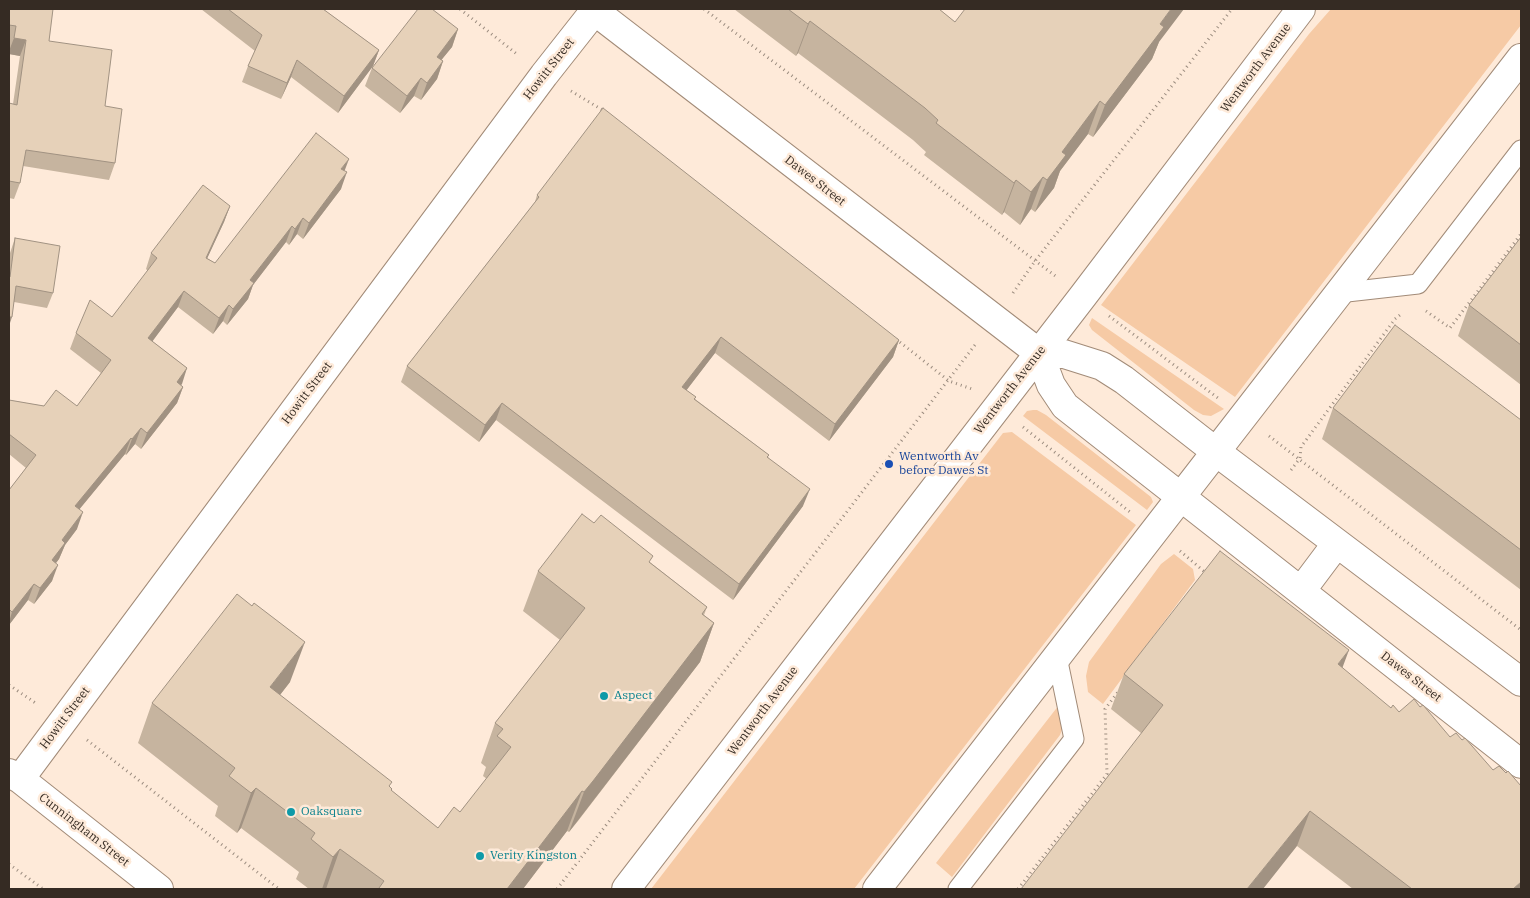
<!DOCTYPE html>
<style>
body{margin:0}
#map{position:relative;width:1530px;height:898px;overflow:hidden;background:#feead9;font-family:"IBM Plex Serif",serif}
canvas{display:block}
.frame{position:absolute;inset:0;border:10px solid #352b23;pointer-events:none}
</style>
<div id="map">
<canvas width="1530" height="898"></canvas>
<div class="frame"></div>
</div>
<script>
const context = document.querySelector('canvas').getContext('2d');
context.lineJoin = 'round';
function fillPath(path, color) { context.fillStyle = color; context.fill(path, 'evenodd'); }
const toPath = rows => new Path2D(rows.map(r => 'M' + r).join(''));
function trace(path, color, width, dash) { context.strokeStyle = color; context.lineWidth = width; context.lineCap = dash ? 'butt' : 'round'; context.setLineDash(dash || []); context.stroke(path); }
function drawText(font, color, halo, rows, align = 'center') {
  context.font = font + ' "IBM Plex Serif",serif'; context.lineWidth = 5; context.setLineDash([]); context.textBaseline = 'middle'; context.strokeStyle = halo; context.fillStyle = color; for (const [text, x, y, turn = 0] of rows) {
    context.save(); context.translate(x, y); context.rotate((+turn || 0) * Math.PI / 180); context.textAlign = isNaN(turn) ? turn : align; if (halo) context.strokeText(text, 0, 0); context.fillText(text, 0, 0); context.restore();
  }
}
fillPath(toPath([
 [1331,9,1521,9,1521,25,1235,397,1101,305,1309,34],
 [1092,318,1224,409,1211,416,1203,415,1194,410,1092,330,1089,325],
 [1033,410,1037,410,1046,415,1151,497,1153,502,1147,510,1023,416,1027,411],
 [1012,432,1136,525,854,889,651,889,1003,433],
 [1174,554,1193,569,1195,580,1103,704,1088,692,1086,676,1089,662,1161,564],
 [1059,705,1063,727,1060,735,952,877,936,863]
]), '#f6caa5');
const service = toPath([
 [1338,293,1418,284,1521,150],
 [958,889,1074,739,1057,657]
]);
const minor = toPath([
 [592,9,1039,353],
 [1215,451,1521,682],
 [1181,497,1521,764],
 [1301,591,1337,543],
 [9,773,20,779,159,889],
 [20,779,544,75,596,9]
]);
const secondary = toPath([
 [1181,497,1065,406,1051,385,1039,353,1064,354,1102,366,1124,380,1215,451],
 [626,889,1083,296,1301,9],
 [877,889,1521,58]
]);
trace(service, '#a28b78', 21);
trace(minor, '#a28b78', 30);
trace(secondary, '#a28b78', 30);
trace(toPath([
 [460,9,518,55],
 [704,9,1058,278],
 [571,91,604,111],
 [1013,293,1035,261,1232,9],
 [1426,311,1450,328,1521,234],
 [1109,316,1218,398],
 [896,339,949,381,972,389],
 [1023,427,1130,512],
 [1269,436,1521,630],
 [1291,470,1300,458,1301,447,1395,319,1400,315],
 [1180,551,1206,573],
 [9,685,37,704],
 [87,740,279,889],
 [9,864,43,889],
 [557,889,975,345],
 [1018,889,1107,774,1105,709,1118,692]
]), '#9b8c7f', 3, [1, 4]);
trace(service, '#fff', 19);
trace(minor, '#fff', 28);
trace(secondary, '#fff', 28);
fillPath(toPath([
 [9,9,49,41,105,106,115,163,109,180,23,166,20,183,14,199,9,198,9,103,13,104,20,56,9,54,10,42,9,42],
 [201,9,323,9,379,50,373,66,338,113,291,77,281,99,242,82,248,66,255,51],
 [734,9,939,9,955,22,1159,42,1152,59,1093,137,1088,134,1060,171,1054,188,1035,212,1031,209,1020,225,1004,212,1002,215,924,155,926,152,913,140,859,99,798,53,796,56],
 [458,29,452,47,441,60,443,61,437,79,421,100,414,96,400,113,365,86,372,68],
 [344,171,341,189,303,239,297,234,289,245,286,242,253,285,248,299,227,325,223,321,213,334,178,307,152,341,187,368,180,385,183,387,177,403,141,449,135,444,126,455,125,454,79,509,77,529,65,545,59,559,56,563,52,581,34,604,28,600,9,625,9,490,26,468,9,454,9,400,44,406,77,406,101,373,70,349,76,333,112,317,148,271,146,269,151,253,230,206,224,222,207,258,215,263],
 [537,195,899,340,893,357,829,441,715,353,686,390,696,397,695,399,769,455,768,457,803,506,733,600,496,420,479,442,401,382,407,366,535,202],
 [1521,237,1521,385,1458,336,1469,305],
 [15,238,53,293,47,308,14,302,9,326,9,262,10,253],
 [1333,408,1521,420,1521,590,1322,439],
 [594,523,651,563,707,607,704,615,714,623,700,662,578,821,569,832,567,831,523,889,309,889,296,879,299,872,241,828,237,833,215,816,218,806,138,743,152,703,290,682,280,695,390,787,392,791,438,828,460,812,487,779,483,776,486,767,481,763,495,723,560,640,523,611,538,571],
 [1342,667,1521,889,1353,889,1297,846,1141,733,1111,709,1124,674]
]), '#c6b49f');
fillPath(toPath([
 [1171,9,1184,9,1159,42,1152,59,1093,137,1105,105,1160,24],
 [810,21,798,53,796,56,808,24],
 [458,29,452,47,430,74,437,57],
 [14,38,26,40,20,56,9,54,9,51],
 [379,50,373,66,338,113,344,96],
 [297,60,291,77,281,99,287,83],
 [443,61,437,79,421,100,427,83],
 [421,78,414,96,400,113,407,96],
 [1100,101,1088,134,1060,171,1054,188,1035,212,1047,180,1062,152],
 [349,159,343,175,341,169],
 [347,172,341,189,303,239,309,223],
 [1043,177,1031,209,1020,225,1031,192],
 [1016,180,1004,212,1002,215,1014,183],
 [230,206,224,222,200,274,206,258],
 [303,218,297,234,289,245,295,229],
 [292,226,286,242,253,285,248,299,227,325,233,309,250,280],
 [184,291,178,307,143,354,148,338],
 [229,305,223,321,213,334,219,318],
 [9,317,12,317,9,326],
 [721,337,715,353,676,404,682,387],
 [899,340,893,357,829,441,835,424],
 [187,368,182,384,171,398,177,382],
 [183,387,177,403,141,449,147,433],
 [502,403,496,420,479,442,485,425],
 [141,428,135,444,126,455,132,439],
 [131,438,125,454,69,522,75,506],
 [810,489,803,506,733,600,739,584],
 [83,512,77,529,65,545,59,559,46,576,52,560,62,540],
 [58,565,52,581,34,604,40,588],
 [34,584,28,600,9,625,9,622,12,612],
 [714,623,700,662,569,832,584,792],
 [305,642,290,682,255,727,270,687],
 [1349,650,1336,685,1338,664],
 [256,788,241,828,237,833,251,793],
 [582,791,567,831,523,889,507,889],
 [1310,811,1297,846,1263,889,1247,889],
 [340,849,326,889,322,889,333,857],
 [1521,882,1521,889,1513,889]
]), '#a19282');
const building = toPath([
 [9,9,53,9,49,41,112,50,105,106,122,109,115,163,26,150,20,183,9,181,9,103,17,105,26,40,14,38,16,26,9,25,9,9],
 [228,9,323,9,379,50,344,96,297,60,287,83,248,66,262,35,228,9],
 [418,9,432,9,458,29,437,57,443,61,427,83,421,78,407,96,372,68,418,9],
 [788,9,939,9,955,22,965,9,1171,9,1160,24,1164,27,1105,105,1100,101,1062,152,1066,155,1047,180,1043,177,1031,192,1016,180,1014,183,936,123,938,120,925,108,871,67,810,21,808,24,788,9],
 [603,108,899,340,835,424,721,337,682,387,696,397,694,399,769,455,767,457,810,489,739,584,502,403,485,425,407,366,539,197,537,195,603,108],
 [316,133,349,159,341,169,347,172,309,223,303,218,295,229,292,226,250,280,254,283,233,309,229,305,219,318,184,291,148,338,187,368,177,382,183,387,147,433,141,428,132,439,131,438,75,506,83,512,62,540,65,543,52,560,58,565,40,588,34,584,12,612,9,609,9,490,36,455,9,434,9,400,44,406,56,390,77,406,111,360,76,333,90,300,112,317,157,258,151,253,203,185,230,206,206,258,215,263,316,133],
 [1521,237,1521,345,1469,305,1521,237],
 [15,238,60,246,53,293,16,286,12,317,9,317,9,277,10,277,15,238],
 [1395,325,1521,420,1521,550,1333,408,1395,325],
 [582,514,594,523,601,515,653,556,649,562,707,607,702,614,714,623,593,781,584,792,582,791,507,889,380,889,379,888,384,881,340,849,333,857,311,839,315,833,256,788,251,793,229,776,235,768,152,703,237,594,252,606,254,603,305,642,270,687,392,782,389,786,392,789,391,790,438,828,454,807,460,812,511,747,497,736,503,729,495,723,585,608,538,571,582,514],
 [1220,551,1349,650,1338,664,1391,708,1393,705,1399,712,1414,699,1420,707,1423,705,1450,737,1456,733,1462,740,1465,738,1493,770,1499,766,1506,773,1508,771,1521,786,1521,882,1513,889,1412,889,1310,811,1247,889,1021,889,1163,705,1124,674,1220,551]
]);
fillPath(building, '#e6d1b9');
trace(building, '#a19282', 1);
for (const [x, y, r, color] of [
 [889,464,5,"#1a4fb4"],
 [604,696,5,"#0f9aa8"],
 [291,812,5,"#0f9aa8"],
 [480,856,5,"#0f9aa8"]
]) { const dot = new Path2D(); dot.arc(x, y, r, 0, 2 * Math.PI); context.fillStyle = color; context.fill(dot); trace(dot, '#feead9', 2); }
drawText('12px', '#352b23', '#feead9', [
 ["Wentworth Avenue",1256,68,-53],
 ["Howitt Street",549,69,-52],
 ["Dawes Street",815,181,38],
 ["Wentworth Avenue",1010,390,-52],
 ["Howitt Street",307,393,-53],
 ["Dawes Street",1411,677,38],
 ["Wentworth Avenue",763,711,-53],
 ["Howitt Street",65,718,-53],
 ["Cunningham Street",84,830,38]
]);
drawText('12px', '#164399', '#feead9', [
 ["Wentworth Av",899,457],
 ["before Dawes St",899,471]
], 'left');
drawText('12px', '#0d838f', '#feead9', [
 ["Aspect",614,696],
 ["Oaksquare",301,812],
 ["Verity Kingston",490,856]
], 'left');
</script>
